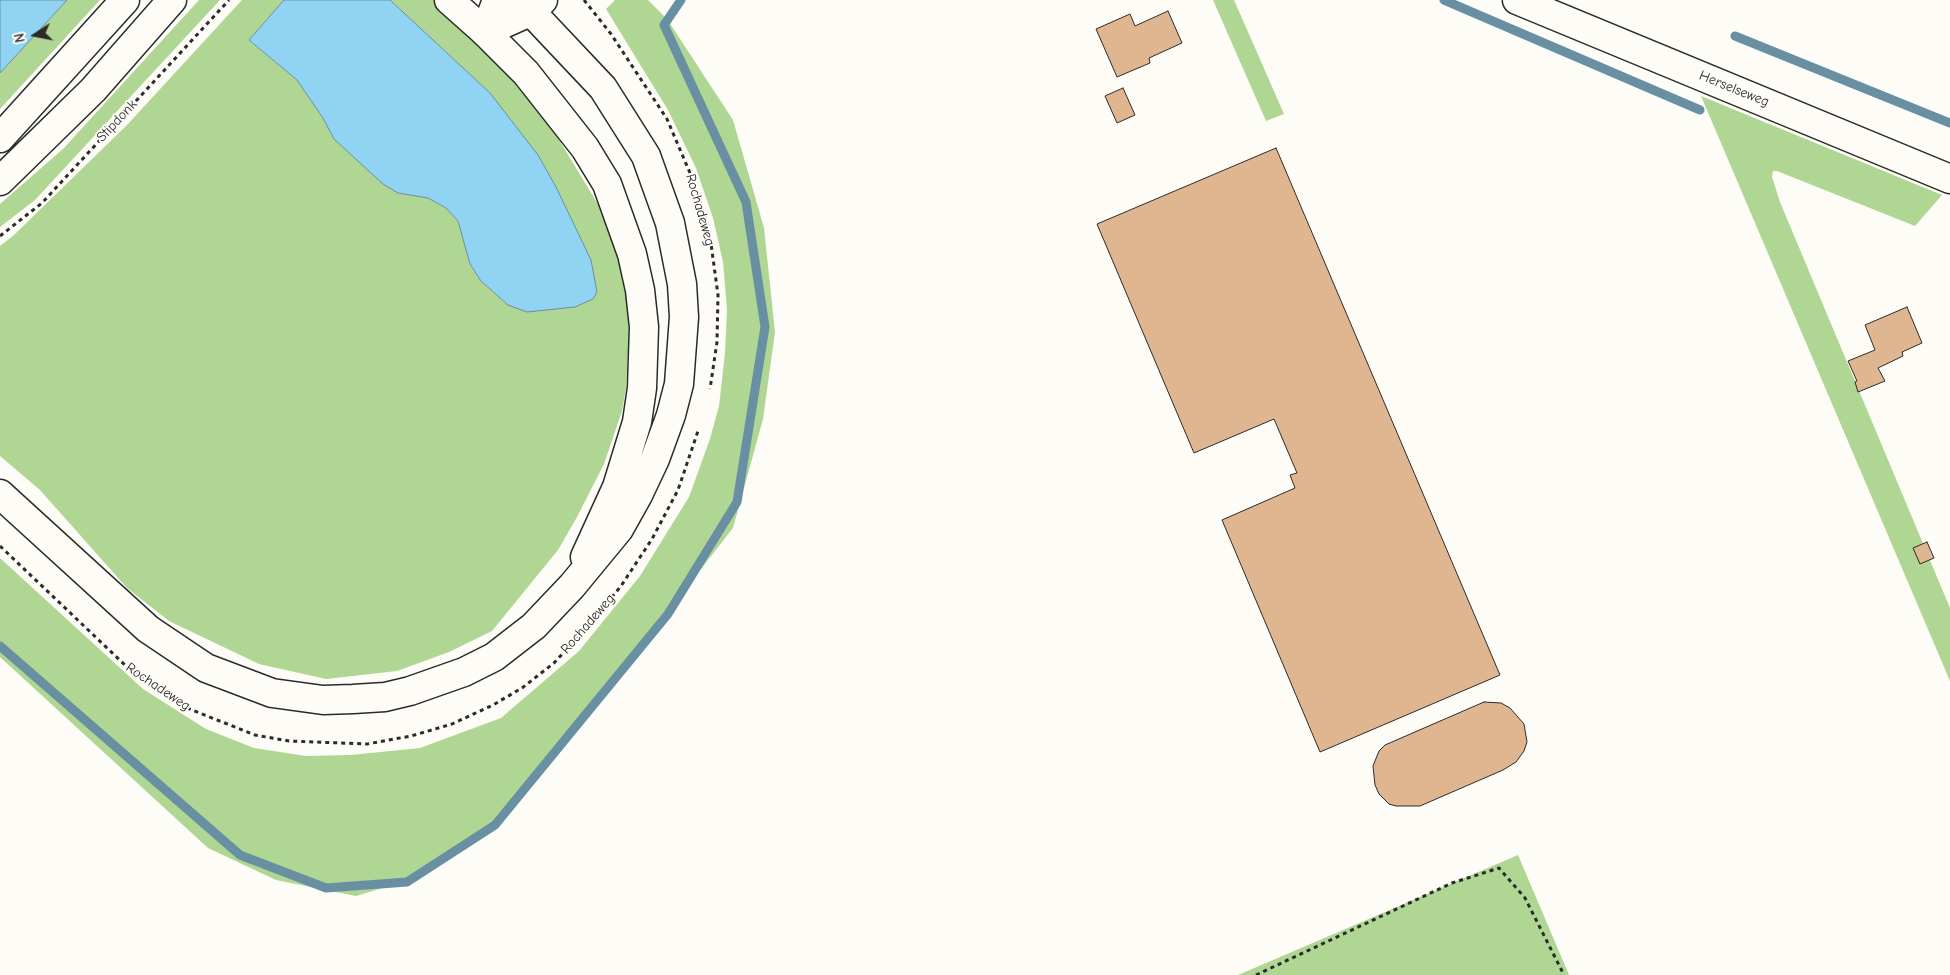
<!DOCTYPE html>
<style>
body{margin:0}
#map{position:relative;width:1950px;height:975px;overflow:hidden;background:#fdfcf7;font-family:"Comic Neue",sans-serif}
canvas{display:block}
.north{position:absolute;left:10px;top:10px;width:50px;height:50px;-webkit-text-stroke:4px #fdfcf7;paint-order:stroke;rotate:259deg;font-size:14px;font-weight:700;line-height:20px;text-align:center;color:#2b2b2b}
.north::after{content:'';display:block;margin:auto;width:18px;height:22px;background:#2b2b2b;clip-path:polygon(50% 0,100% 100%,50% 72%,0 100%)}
</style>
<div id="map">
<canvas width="1950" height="975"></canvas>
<div class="north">N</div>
</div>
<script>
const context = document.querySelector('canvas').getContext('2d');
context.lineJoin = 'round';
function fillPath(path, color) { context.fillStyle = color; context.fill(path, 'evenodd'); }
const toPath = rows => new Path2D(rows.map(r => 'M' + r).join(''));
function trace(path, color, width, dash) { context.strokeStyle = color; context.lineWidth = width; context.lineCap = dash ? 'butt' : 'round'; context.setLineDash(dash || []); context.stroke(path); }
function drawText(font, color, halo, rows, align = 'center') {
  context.font = font + ' "Comic Neue",sans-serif'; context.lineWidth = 4; context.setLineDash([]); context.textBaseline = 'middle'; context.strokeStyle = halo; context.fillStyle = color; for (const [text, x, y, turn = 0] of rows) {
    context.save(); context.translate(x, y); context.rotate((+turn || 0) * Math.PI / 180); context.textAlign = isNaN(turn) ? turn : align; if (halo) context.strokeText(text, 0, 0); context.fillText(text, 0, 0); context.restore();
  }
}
fillPath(toPath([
 [67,0,100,0,0,109,0,73],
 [199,0,220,0,35,200,0,227,0,204,63,149],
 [242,0,284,0,249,40,297,80,323,118,334,139,398,193,428,198,446,208,458,221,470,264,481,281,508,305,490,93,390,0,434,0,522,86,544,115,599,206,624,268,629,334,626,388,622,411,604,464,577,517,558,550,492,631,449,652,397,671,326,679,259,664,169,621,127,588,40,490,0,456,0,246,14,235,127,125],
 [615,0,648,0,667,19,733,120,764,228,775,332,763,419,733,528,553,758,490,831,419,877,356,896,276,880,208,848,0,657,0,558,143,689,206,729,254,748,306,756,351,755,420,748,501,718,579,651,640,576,689,497,710,439,719,406,725,353,727,309,723,262,713,218,696,168,668,110,606,9],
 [1213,0,1234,0,1284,114,1266,121],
 [1701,96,1942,195,1915,226,1777,171,1773,171,1772,177,1780,202,1950,608,1950,681],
 [1518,855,1569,975,1238,975]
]), '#afd692');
const water = toPath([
 [0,0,67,0,0,73,0,0],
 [284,0,390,0,490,93,538,155,556,187,591,260,597,292,593,299,575,307,527,312,508,305,481,281,470,264,458,221,446,208,428,198,398,193,383,184,334,139,323,118,297,80,249,40,284,0]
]);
fillPath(water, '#90d3f2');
trace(water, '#6890a2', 1);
trace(toPath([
 [1444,0,1700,110],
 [1735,36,1950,123],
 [0,646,240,855,326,888,407,882,495,825,668,614,737,502,765,327,746,202,664,25,681,0]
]), '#6890a2', 9);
const building = toPath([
 [1168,11,1182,43,1149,58,1150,63,1117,77,1096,29,1130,14,1135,26,1168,11],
 [1123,88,1135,115,1117,123,1105,96,1123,88],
 [1276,148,1500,675,1320,752,1222,520,1295,488,1290,475,1297,473,1274,419,1194,453,1097,224,1276,148],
 [1907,307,1922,343,1902,352,1903,356,1878,368,1885,381,1858,392,1855,382,1857,381,1848,361,1875,350,1865,325,1907,307],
 [1927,542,1934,558,1920,564,1913,548,1927,542],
 [1484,702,1501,703,1510,708,1524,724,1527,742,1524,751,1516,762,1503,770,1420,806,1396,806,1389,804,1379,794,1375,785,1373,766,1379,751,1385,745,1484,702]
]);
fillPath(building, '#e0b690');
trace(building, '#2b2b2b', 1);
const minor = toPath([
 [1517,0,1950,179],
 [485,32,532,11,543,0],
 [485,32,497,0]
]);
const major = toPath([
 [449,0,485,32,526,73,585,148,607,184,632,254,640,290,644,327,642,388,637,422,617,487,585,557],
 [0,138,125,0],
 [0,181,93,90,172,0],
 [0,494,148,629,206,668,272,693,323,700,353,699,385,697,410,691,464,672,494,657,534,626,572,586,619,529,638,495,655,459,671,415,679,384,684,317,682,284,670,223,646,156,603,88,520,0]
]);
trace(minor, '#2b2b2b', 31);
trace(major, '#2b2b2b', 31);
trace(toPath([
 [584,0,611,34,667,119,690,173,709,229,718,295,717,342,710,389],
 [0,236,42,203,229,0],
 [0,546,126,666,187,708,255,735,289,741,367,744,411,736,452,724,493,705,522,688,554,663,587,627,621,586,652,539,678,490,698,431],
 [1256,975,1452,883,1499,868,1525,898,1564,975]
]), '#2b2b2b', 3, [4, 4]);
trace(minor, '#fdfcf7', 28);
trace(major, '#fdfcf7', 28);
drawText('14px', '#2b2b2b', '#fdfcf7', [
 ["Herselseweg",1734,89,22],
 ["Stipdonk",117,121,-47],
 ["Rochadeweg",700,210,74],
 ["Rochadeweg",588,624,-49],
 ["Rochadeweg",158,687,34]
]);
</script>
